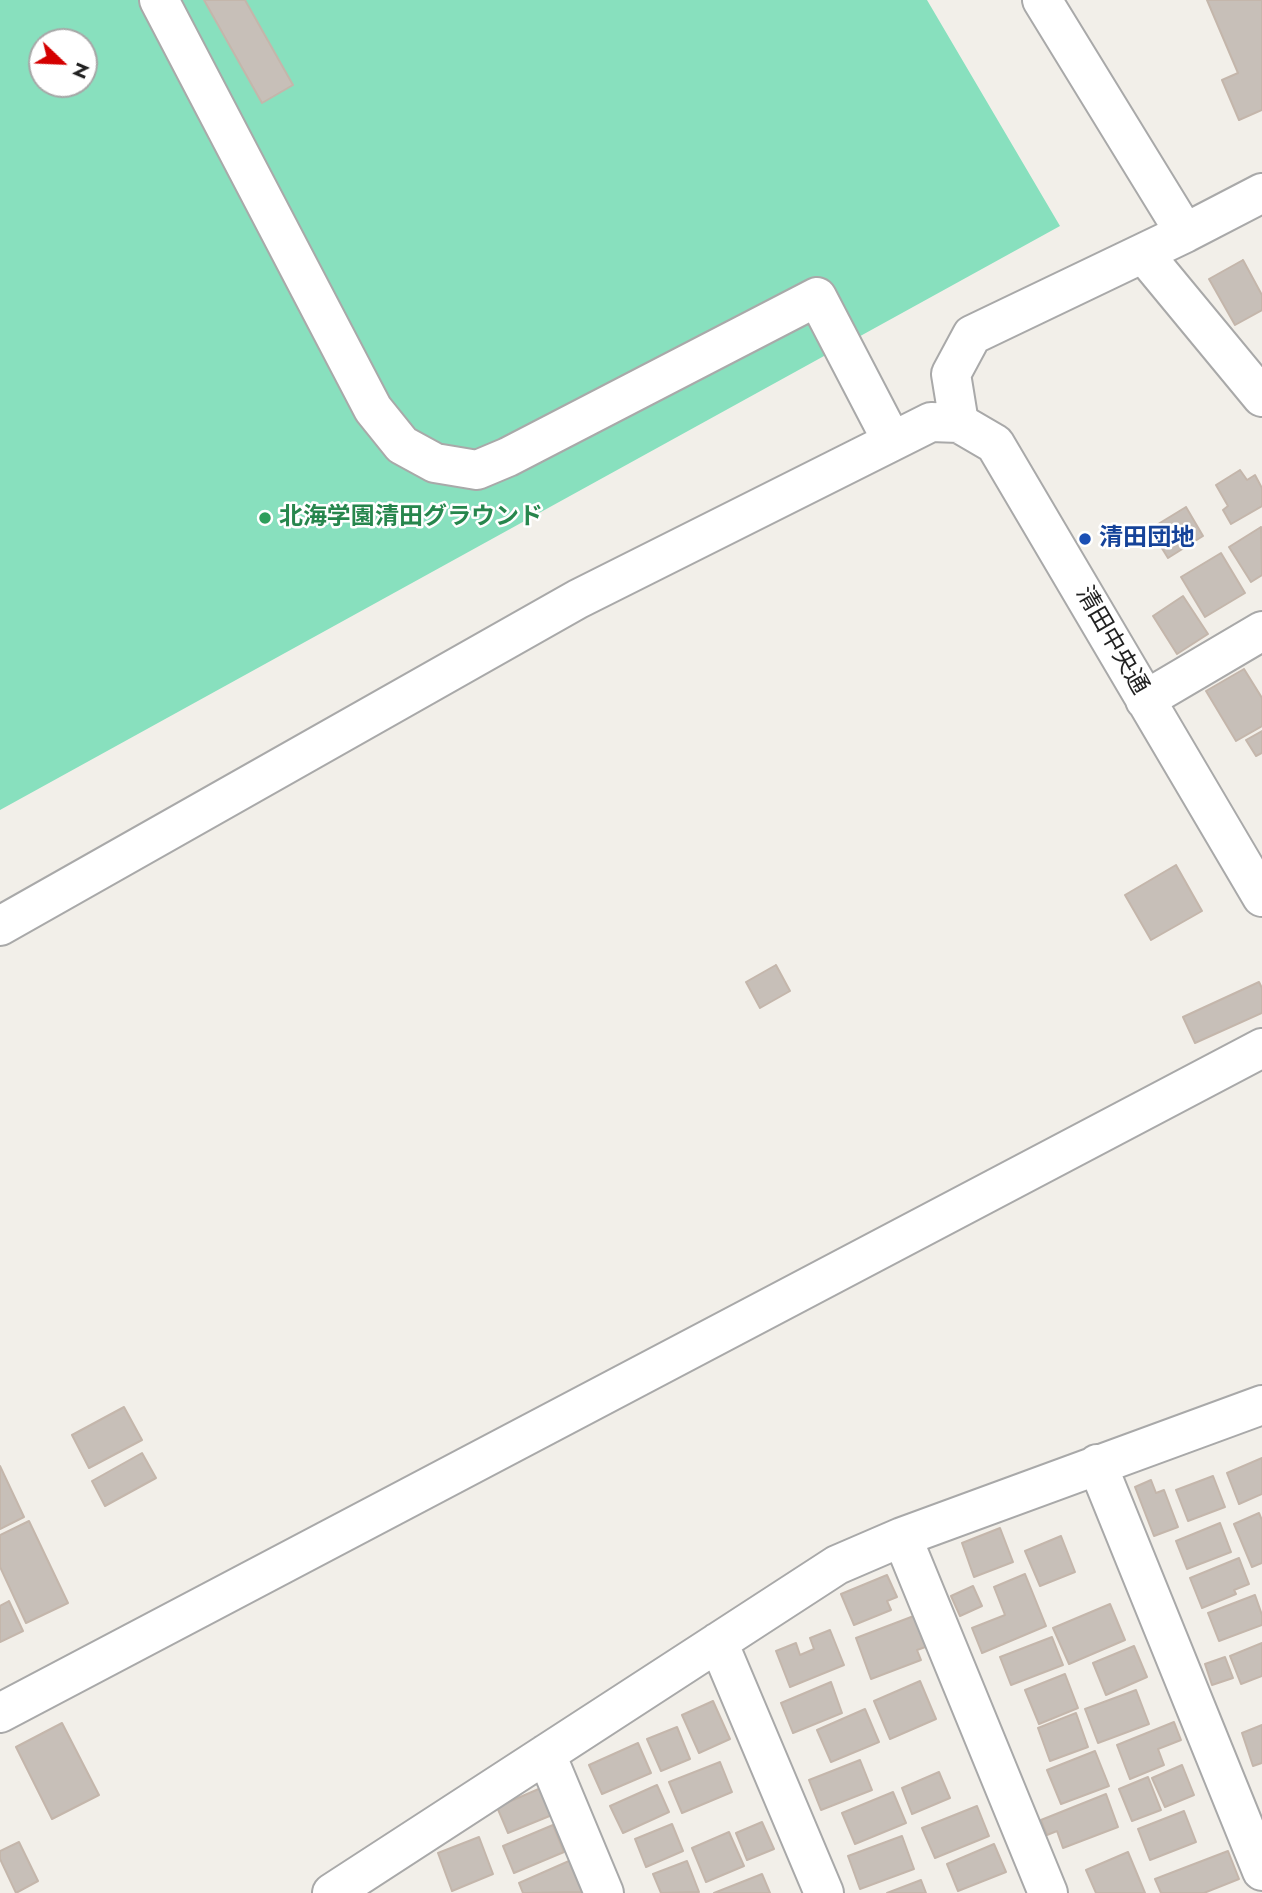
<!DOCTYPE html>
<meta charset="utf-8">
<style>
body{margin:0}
#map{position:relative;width:1262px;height:1893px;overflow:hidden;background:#f2efe9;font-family:Jost,sans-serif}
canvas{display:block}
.north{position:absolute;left:28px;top:28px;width:70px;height:70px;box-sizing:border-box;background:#fff;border:2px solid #a7a7a7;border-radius:50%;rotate:113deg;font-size:19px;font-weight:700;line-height:28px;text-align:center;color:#222}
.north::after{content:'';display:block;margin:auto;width:24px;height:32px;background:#d40000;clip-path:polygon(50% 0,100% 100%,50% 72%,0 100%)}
</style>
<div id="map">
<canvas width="1262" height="1893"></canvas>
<div class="north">N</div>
</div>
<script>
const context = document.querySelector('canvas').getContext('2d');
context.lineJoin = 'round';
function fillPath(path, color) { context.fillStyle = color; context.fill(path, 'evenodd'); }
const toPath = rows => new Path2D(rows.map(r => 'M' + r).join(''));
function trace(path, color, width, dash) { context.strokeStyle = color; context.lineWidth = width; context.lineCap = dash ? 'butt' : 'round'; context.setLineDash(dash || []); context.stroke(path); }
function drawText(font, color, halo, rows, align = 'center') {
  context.font = font + ' Jost,"Noto Sans JP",sans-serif'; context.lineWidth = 5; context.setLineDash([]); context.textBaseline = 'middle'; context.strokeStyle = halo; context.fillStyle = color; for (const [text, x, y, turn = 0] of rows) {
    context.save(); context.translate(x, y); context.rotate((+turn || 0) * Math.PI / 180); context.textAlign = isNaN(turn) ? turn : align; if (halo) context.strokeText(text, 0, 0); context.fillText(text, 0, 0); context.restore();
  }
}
fillPath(toPath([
 [0,0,927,0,1060,226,0,810],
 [42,42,84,42,84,84,42,84]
]), '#88e0be');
const building = toPath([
 [204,0,245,0,293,85,262,103,204,0],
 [1207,0,1262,0,1262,110,1239,120,1222,80,1238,73,1207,0],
 [1243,260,1262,295,1262,310,1235,325,1209,279,1243,260],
 [1240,470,1247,480,1255,475,1262,488,1262,506,1231,524,1223,510,1228,506,1216,485,1240,470],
 [1186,507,1203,536,1168,558,1150,529,1186,507],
 [1261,527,1262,575,1251,582,1229,547,1261,527],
 [1221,553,1245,593,1205,617,1181,577,1221,553],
 [1183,596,1208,634,1177,654,1153,616,1183,596],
 [1244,669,1262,698,1262,726,1236,741,1206,691,1244,669],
 [1262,731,1262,753,1256,756,1246,740,1262,731],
 [1176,865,1202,911,1151,940,1125,895,1176,865],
 [776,965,790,991,760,1008,746,982,776,965],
 [1259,982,1262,988,1262,1013,1195,1043,1183,1017,1259,982],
 [124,1407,142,1440,89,1468,72,1435,124,1407],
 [142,1453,156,1478,105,1506,92,1481,142,1453],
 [1262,1458,1262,1494,1239,1504,1227,1473,1262,1458],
 [0,1466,24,1517,0,1529,0,1466],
 [1213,1476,1225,1507,1188,1521,1176,1490,1213,1476],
 [1151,1480,1156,1493,1164,1490,1178,1527,1154,1536,1135,1487,1151,1480],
 [1259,1513,1262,1520,1262,1563,1252,1567,1234,1524,1259,1513],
 [29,1521,68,1603,26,1623,0,1567,0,1535,29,1521],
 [1220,1523,1231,1552,1187,1569,1176,1541,1220,1523],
 [1000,1528,1013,1562,974,1577,962,1543,1000,1528],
 [1061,1536,1075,1572,1040,1586,1025,1551,1061,1536],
 [1239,1558,1249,1584,1234,1590,1236,1594,1202,1608,1190,1578,1239,1558],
 [1025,1574,1046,1626,982,1653,972,1628,1005,1615,994,1587,1025,1574],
 [887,1575,897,1597,887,1601,891,1610,854,1625,841,1594,887,1575],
 [973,1586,982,1606,960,1616,951,1596,973,1586],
 [1255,1595,1262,1615,1262,1625,1219,1641,1208,1613,1255,1595],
 [9,1601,23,1631,0,1642,0,1606,9,1601],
 [1110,1604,1125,1640,1069,1664,1053,1628,1110,1604],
 [919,1614,931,1645,917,1650,921,1660,871,1679,856,1638,919,1614],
 [830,1630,844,1665,790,1687,776,1651,796,1643,800,1655,814,1649,810,1638,830,1630],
 [1052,1637,1063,1665,1011,1685,1000,1657,1052,1637],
 [1262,1643,1262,1676,1241,1684,1230,1656,1262,1643],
 [1134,1646,1147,1677,1106,1695,1093,1663,1134,1646],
 [1225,1657,1233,1678,1212,1685,1205,1664,1225,1657],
 [1065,1674,1078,1708,1039,1724,1025,1690,1065,1674],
 [920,1681,936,1719,890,1739,874,1701,920,1681],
 [831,1682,842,1713,793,1733,781,1703,831,1682],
 [1136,1690,1149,1724,1098,1743,1085,1709,1136,1690],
 [713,1701,730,1739,699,1753,682,1715,713,1701],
 [865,1709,879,1742,831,1762,817,1730,865,1709],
 [1076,1713,1088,1747,1050,1761,1038,1728,1076,1713],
 [1174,1722,1181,1740,1158,1749,1164,1765,1130,1779,1117,1745,1174,1722],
 [62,1723,99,1795,52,1819,16,1747,62,1723],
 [1262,1725,1262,1763,1253,1766,1242,1733,1262,1725],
 [677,1727,690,1759,661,1771,647,1739,677,1727],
 [638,1743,651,1773,602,1794,589,1765,638,1743],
 [1095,1751,1109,1786,1061,1804,1047,1770,1095,1751],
 [860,1760,872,1790,821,1810,809,1780,860,1760],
 [720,1762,732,1792,682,1813,669,1782,720,1762],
 [1182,1765,1194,1795,1165,1807,1152,1778,1182,1765],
 [939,1772,950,1798,912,1814,902,1788,939,1772],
 [1148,1777,1161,1810,1132,1821,1119,1789,1148,1777],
 [657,1785,669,1812,623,1833,610,1806,657,1785],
 [541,1788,552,1815,508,1833,497,1807,541,1788],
 [893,1792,906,1823,855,1844,842,1813,893,1792],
 [1106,1794,1118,1827,1063,1848,1057,1831,1047,1835,1041,1820,1106,1794],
 [977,1806,989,1836,935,1858,922,1828,977,1806],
 [1184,1811,1196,1842,1150,1860,1138,1829,1184,1811],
 [762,1822,774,1849,747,1860,736,1833,762,1822],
 [672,1824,683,1851,646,1867,635,1839,672,1824],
 [553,1825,564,1852,514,1873,503,1846,553,1825],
 [729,1832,744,1866,706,1882,692,1848,729,1832],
 [902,1836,914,1869,860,1889,848,1856,902,1836],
 [479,1837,493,1874,452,1891,438,1853,479,1837],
 [19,1842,38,1881,16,1893,0,1859,0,1851,19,1842],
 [994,1844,1006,1872,958,1891,947,1864,994,1844],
 [1228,1851,1239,1879,1204,1893,1161,1893,1155,1879,1228,1851],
 [1128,1852,1145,1893,1096,1893,1086,1870,1128,1852],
 [569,1861,582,1892,523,1893,519,1883,569,1861],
 [687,1861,699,1892,661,1893,653,1874,687,1861],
 [762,1874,770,1893,714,1893,762,1874],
 [921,1880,926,1893,887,1893,921,1880]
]);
fillPath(building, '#c7bfb8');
trace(building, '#c4b6ab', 2);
const minor = toPath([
 [159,0,373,409,402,445,435,463,477,470,508,457,817,297,892,441],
 [1042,0,1185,233],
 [1143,253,1262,397],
 [959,423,951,374,972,335,1185,233,1262,193],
 [1145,700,1262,631],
 [0,926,578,599,931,422,959,423,995,444,1262,897],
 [1097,1464,1262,1871],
 [902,1537,1048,1893],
 [718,1642,824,1893],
 [0,1713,1262,1048],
 [546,1754,604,1893],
 [332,1893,837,1565,902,1537,1262,1405]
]);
trace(minor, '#a9a9a9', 42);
trace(minor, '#fff', 38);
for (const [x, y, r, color] of [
 [265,518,7,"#2e9e5b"],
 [1085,539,7,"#1a4fb4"]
]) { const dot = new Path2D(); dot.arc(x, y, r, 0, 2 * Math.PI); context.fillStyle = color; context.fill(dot); trace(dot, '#fff', 2.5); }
drawText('bold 24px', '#27864d', '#fff', [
 ["北海学園清田グラウンド",279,518]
], 'left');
drawText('bold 24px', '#164399', '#fff', [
 ["清田団地",1099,539]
], 'left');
drawText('24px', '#222', '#fff', [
 ["清田中央通",1111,641,60]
]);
</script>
